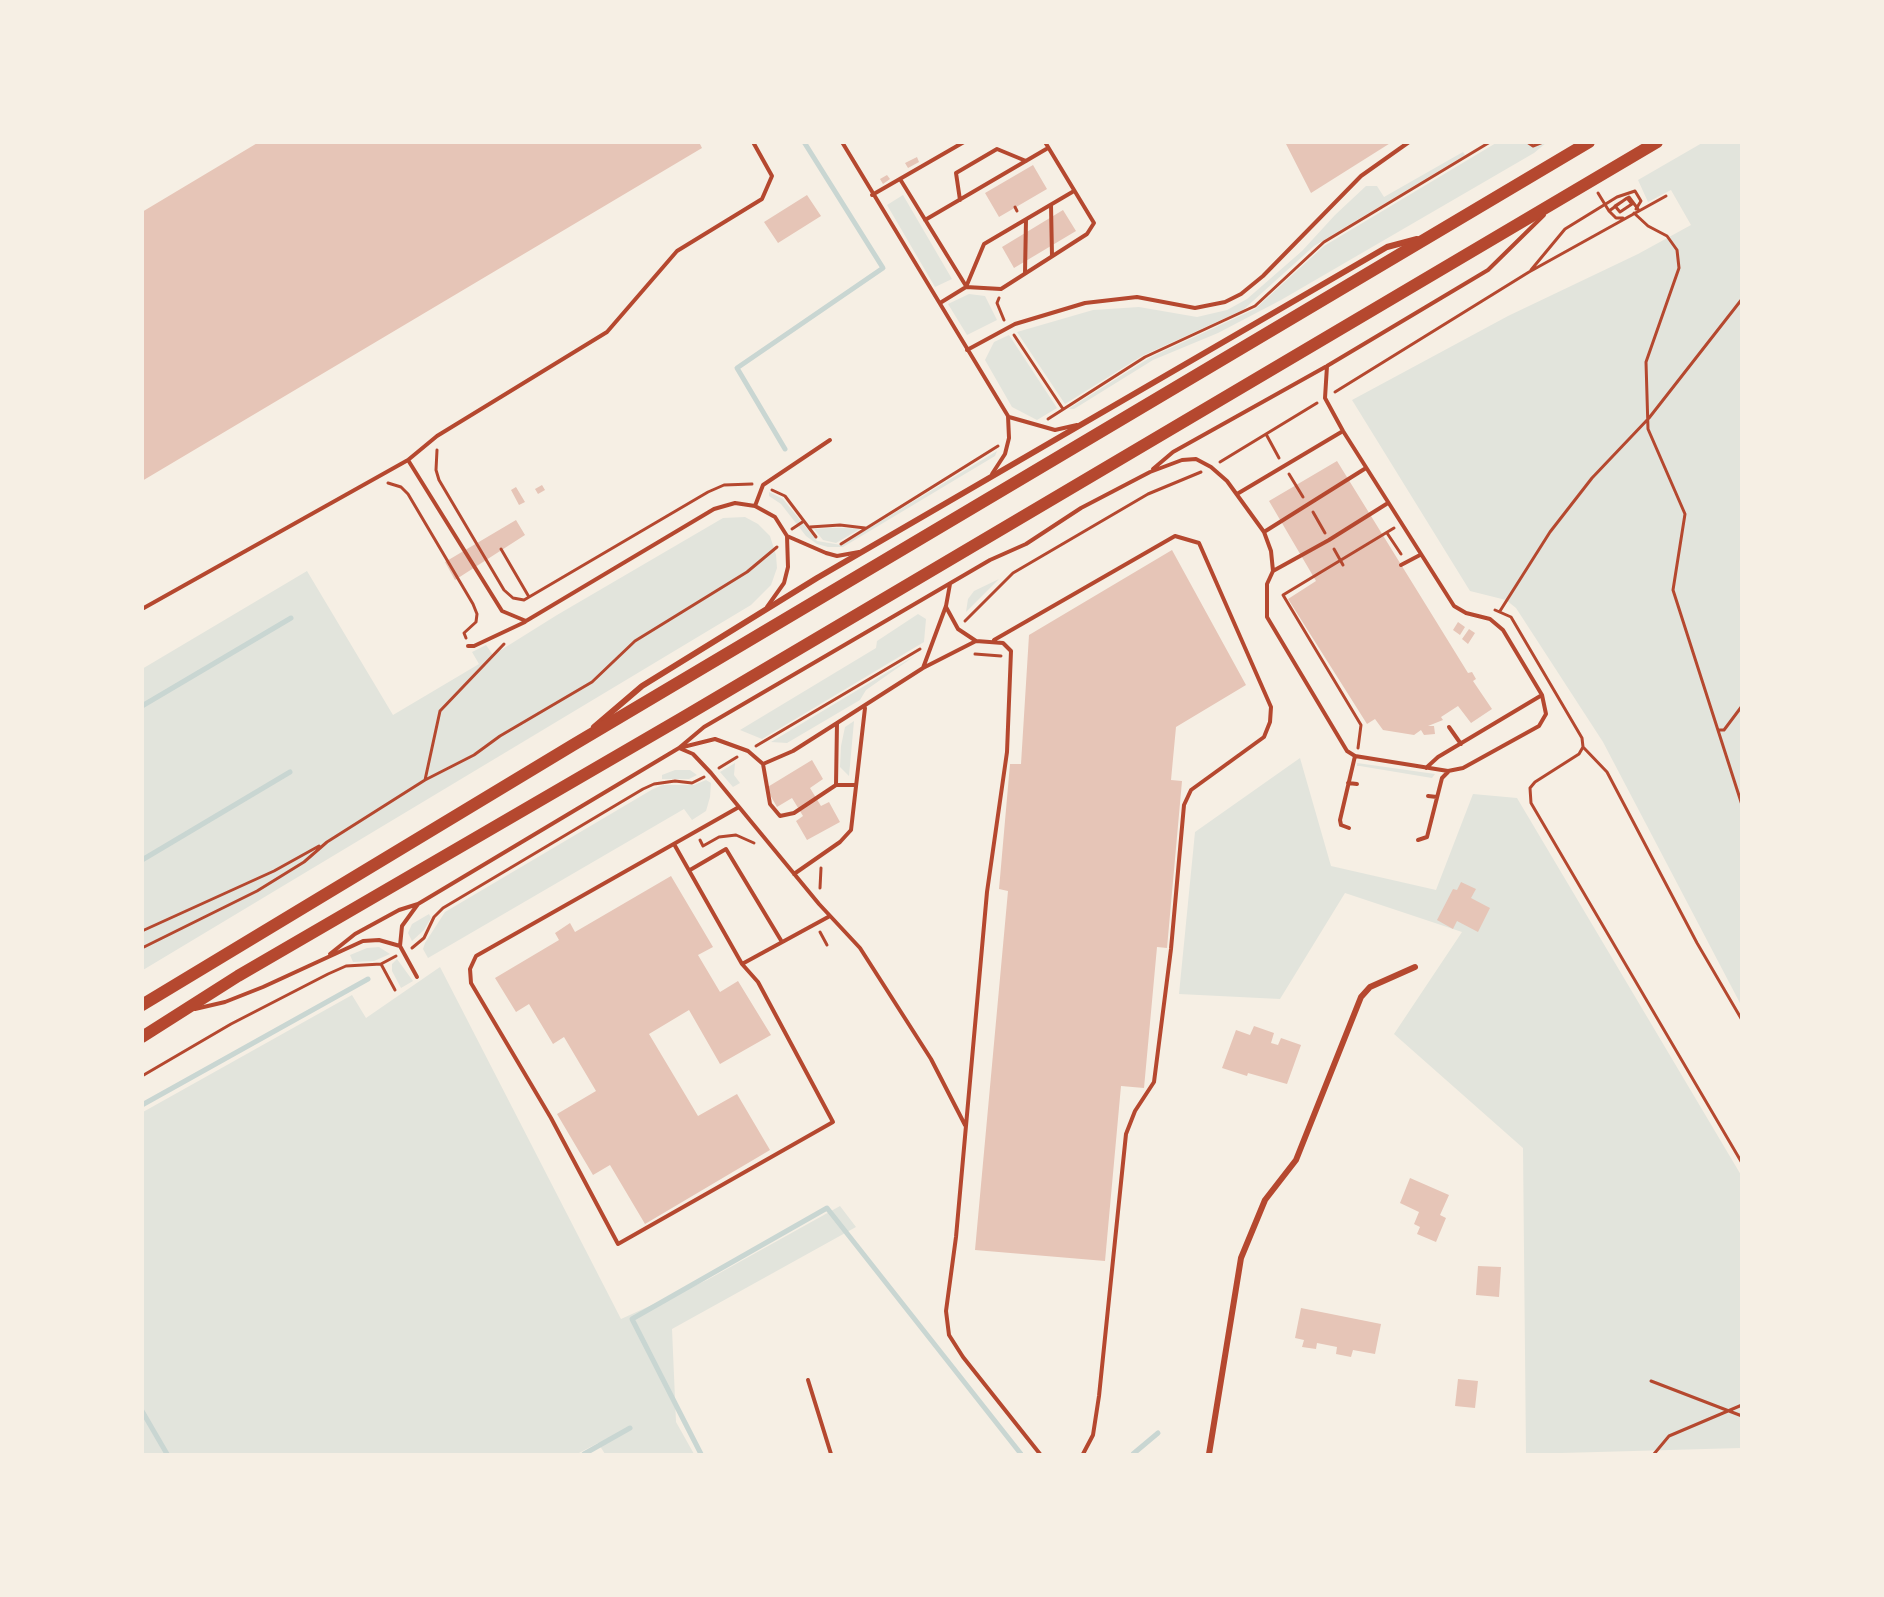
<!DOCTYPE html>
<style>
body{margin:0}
#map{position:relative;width:1884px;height:1597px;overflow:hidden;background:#f6efe4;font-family:"Titillium Web",sans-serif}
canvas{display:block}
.frame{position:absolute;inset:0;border:144px solid #f6efe4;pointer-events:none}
</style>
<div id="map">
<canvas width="1884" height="1597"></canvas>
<div class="frame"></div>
</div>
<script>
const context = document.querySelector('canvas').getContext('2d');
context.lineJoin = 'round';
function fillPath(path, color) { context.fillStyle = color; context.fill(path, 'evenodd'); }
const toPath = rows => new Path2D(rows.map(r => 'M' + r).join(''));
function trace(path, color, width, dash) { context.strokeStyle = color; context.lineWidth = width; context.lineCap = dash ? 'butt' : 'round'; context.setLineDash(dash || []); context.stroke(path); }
fillPath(toPath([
 [1496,143,1546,143,1534,153,1281,300,1218,333,1153,360,1074,409,1068,409,1151,357,1255,309,1324,246],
 [1702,143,1741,143,1741,1005,1603,742,1516,608,1506,600,1470,591,1352,400,1508,316,1638,254,1691,225,1671,190,1648,202,1638,180],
 [1463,152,1465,155,1314,246,1243,310,1142,356,1065,404,1017,332,1093,310,1139,307,1197,317,1227,310,1247,299,1302,251,1335,215,1366,186,1377,186,1384,197],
 [903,195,952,279,935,287,887,205],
 [969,294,985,296,997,320,967,335,948,304],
 [1009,335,1057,408,1037,420,1012,407,985,360,994,342],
 [997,451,995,456,843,547,828,547,817,544,806,536,781,504,769,496,769,492,783,499,817,541,841,545],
 [745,517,758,524,770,536,776,555,777,568,771,585,751,605,143,970,142,669,307,571,393,715,479,664,472,652,486,645,493,655,557,615,723,518],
 [831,528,844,528,860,529,836,543,823,540,814,529],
 [999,579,966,612,968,599,974,591],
 [918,614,926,619,924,642,762,739,740,730,876,648,877,641],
 [916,655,866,690,860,700,787,743,771,742],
 [854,721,849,776,840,767,841,746,845,727],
 [1300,758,1331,866,1436,890,1473,794,1517,798,1741,1175,1741,1448,1526,1454,1523,1148,1394,1034,1462,932,1345,893,1280,999,1179,994,1195,832],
 [735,763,734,775,740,783,733,787,720,772],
 [1357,763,1435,774,1432,778,1360,766,1357,766],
 [675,770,690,770,697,775,689,779,662,779,662,775],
 [706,780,711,783,710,797,706,811,692,820,684,809,428,958,423,949,425,943,445,912,653,789,663,785,694,785],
 [429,914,431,918,424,930,412,941,408,933,412,924],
 [379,947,390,954,374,961,353,962,350,955,367,948],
 [397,959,413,981,401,988,392,971,392,964],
 [440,967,621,1319,707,1280,840,1206,856,1227,672,1329,676,1422,694,1454,605,1454,598,1443,577,1454,143,1454,143,1112,352,995,366,1018]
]), '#e2e4dc');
trace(toPath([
 [785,449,737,368,883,268,804,142],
 [142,706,291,618],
 [142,860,290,772],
 [142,1105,368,979],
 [142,1411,167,1454],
 [584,1454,630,1428],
 [701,1454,632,1319,827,1208,1021,1454],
 [1133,1454,1158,1433]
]), '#c9d6d2', 5);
fillPath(toPath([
 [259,142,699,142,702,148,142,481,142,212],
 [1285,142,1392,142,1311,193],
 [917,157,919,162,908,168,905,163],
 [1033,165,1047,189,999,217,985,193],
 [887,175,890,179,883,184,880,179],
 [807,195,821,216,778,243,764,222],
 [1063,210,1076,231,1014,268,1002,247],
 [1337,461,1468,673,1472,672,1476,679,1473,681,1492,709,1471,723,1458,706,1441,717,1443,720,1428,726,1434,726,1435,734,1424,735,1421,730,1414,735,1383,730,1375,719,1367,724,1288,599,1316,581,1269,501],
 [542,485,545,490,538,494,535,489],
 [516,487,525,502,519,505,511,490],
 [516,520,525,535,455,580,445,562],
 [1172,550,1246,685,1176,727,1171,780,1182,781,1167,948,1157,947,1144,1088,1121,1086,1105,1261,975,1250,1008,891,999,889,1010,764,1021,764,1029,635],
 [1458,622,1465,627,1460,635,1453,630],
 [1469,629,1475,633,1468,644,1462,639],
 [812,760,823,779,810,788,821,806,829,802,840,822,807,840,796,821,803,816,792,798,777,807,766,788],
 [671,876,713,947,698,955,720,992,738,981,771,1035,720,1064,689,1010,649,1034,698,1116,737,1094,770,1150,645,1224,610,1165,593,1175,557,1114,596,1091,564,1037,553,1044,529,1004,516,1012,495,978,559,940,555,933,570,923,575,932],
 [1461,882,1476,889,1471,898,1490,908,1478,932,1457,921,1453,929,1437,920,1453,889,1457,890],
 [1254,1026,1274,1033,1271,1043,1278,1045,1281,1038,1301,1045,1287,1084,1248,1073,1247,1076,1222,1068,1236,1030,1250,1035],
 [1410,1178,1449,1195,1440,1215,1446,1218,1436,1242,1417,1234,1420,1227,1414,1224,1419,1212,1400,1203],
 [1478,1266,1501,1267,1499,1297,1476,1295],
 [1301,1308,1381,1324,1375,1354,1353,1350,1351,1357,1336,1354,1337,1347,1317,1343,1316,1349,1302,1347,1304,1340,1295,1338],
 [1458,1379,1478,1381,1475,1408,1455,1406]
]), '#e6c5b7');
trace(toPath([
 [1527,142,1533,146,1543,142],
 [1598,193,1609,211,1616,218,1623,218],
 [1015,207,1017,211],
 [1609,211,1627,198,1632,204,1620,212,1615,206,1629,197,1638,209],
 [1634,213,1648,226,1667,236,1677,250,1679,268,1646,362,1648,429,1685,514,1673,590,1742,805],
 [1531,270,1565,229,1617,197,1635,191,1641,201,1636,209],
 [999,298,997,303,1004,320],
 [1014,335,1063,409],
 [1335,392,1529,272,1666,196],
 [1048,419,1145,357,1255,306,1324,242,1490,142],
 [1266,434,1279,458],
 [437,450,436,470,439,480,504,590,513,598,524,600,708,492,724,485,752,484],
 [1220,462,1317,403],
 [1289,474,1303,497],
 [388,483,401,487,408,494,473,604,477,614,476,622,464,633,466,638],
 [772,490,785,496,816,537],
 [1313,512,1325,533],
 [810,527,840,525,865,528],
 [792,529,804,521],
 [1387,533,1401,554],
 [841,544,998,446],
 [501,549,529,597],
 [1334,549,1343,565],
 [1495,610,1511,617,1582,738,1583,747,1579,754,1535,782,1530,788,1531,803,1742,1163],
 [1500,611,1550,532,1592,478,1649,418,1742,299],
 [965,621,1013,573,1148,494,1201,472],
 [975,654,1001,656],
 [1718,730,1724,730,1742,706],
 [756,746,920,649],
 [1583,747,1607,772,1697,943,1742,1020],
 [1358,748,1361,725,1283,595,1394,528],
 [719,768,737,757],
 [425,780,474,755,500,736,592,682,635,641,747,572,777,547],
 [700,840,703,846,719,837,736,835,754,843],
 [820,888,821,868],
 [142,931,274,871,319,846],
 [820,932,827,945],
 [142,948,257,891,304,862,327,842,425,780,440,711,504,644],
 [412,948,424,938,434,917,443,908,643,789,654,784,675,781,692,783,704,777],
 [381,964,395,990],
 [142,1076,231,1024,328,974,346,966,381,964,396,956],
 [1651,1381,1742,1416],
 [1654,1454,1669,1436,1742,1405]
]), '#b5482f', 3);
trace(toPath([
 [842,142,1008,416,1009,438,1005,454,992,474],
 [900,179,966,286],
 [872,195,964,142],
 [960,200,956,173,997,149,1026,161],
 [1051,205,1052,256],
 [925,220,1048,148],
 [1025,273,1026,220],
 [966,287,984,244,1074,191],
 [940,303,966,287,1001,289,1087,234,1094,223,1045,142],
 [967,350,1015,324,1085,303,1137,297,1195,308,1225,302,1241,294,1263,276,1361,176,1409,142],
 [1009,417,1055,430,1077,425],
 [408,460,502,611,526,621,714,509,735,503,755,506,775,517,787,536,826,553,837,556,859,552],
 [1153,469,1173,452,1327,366,1488,270,1544,215],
 [1237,494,1343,431],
 [755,506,763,485,830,440],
 [1264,532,1366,468],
 [1401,565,1420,555],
 [1273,571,1329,540,1388,503],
 [767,607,784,583,788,567,787,536],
 [946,607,958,629,976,641],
 [142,609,408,460,437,436,607,332,677,251,762,199,772,176,753,142],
 [994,640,1175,536,1199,543,1271,707,1270,722,1264,737,1191,790,1184,805,1171,949,1154,1082,1135,1111,1126,1134,1099,1396,1093,1435,1083,1454],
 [468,646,474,646,525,622],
 [923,668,946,606,950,584],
 [1449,727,1461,744],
 [683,747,715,739,748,751,763,764,770,804,780,816,794,813,836,785,856,785],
 [679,748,693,754,711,773,819,904,860,948,931,1059,965,1125],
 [763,764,793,751,837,723],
 [1426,768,1438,757,1542,695],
 [1348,783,1357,784],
 [836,785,837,723,923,668,976,641,1003,643,1011,651,1007,752,987,892,956,1237,946,1311,949,1335,963,1357,1040,1454],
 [1428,796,1437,797],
 [739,807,476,956,470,969,471,983,551,1118,618,1244,833,1122,758,982,742,964,830,916],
 [1349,828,1341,825,1340,820,1355,756],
 [1418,840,1427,837,1442,778,1448,772],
 [674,844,742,964],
 [690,870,726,849,782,942],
 [794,874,840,842,851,830,865,708],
 [330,954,355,934,399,910,418,904,679,748,704,727,990,560,1026,544,1081,508,1150,472,1182,460,1196,459,1211,467,1227,481,1264,532,1271,551,1273,571,1267,584,1267,617,1347,751,1355,756,1448,771,1463,768,1539,726,1546,714,1542,695,1503,630,1490,619,1466,613,1454,606,1343,431,1325,398,1327,366],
 [417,977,400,946,402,926,418,904],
 [195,1009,225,1002,263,987,363,941,379,940,400,946],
 [808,1380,831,1454]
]), '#b5482f', 4);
trace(toPath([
 [594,727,642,686,817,578,1387,247,1417,239],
 [1209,1454,1241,1258,1265,1200,1296,1160,1361,997,1370,987,1415,967]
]), '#b5482f', 6);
trace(toPath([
 [142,1005,573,745,1589,142],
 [142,1037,238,976,682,718,1657,142]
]), '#b5482f', 12);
</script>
